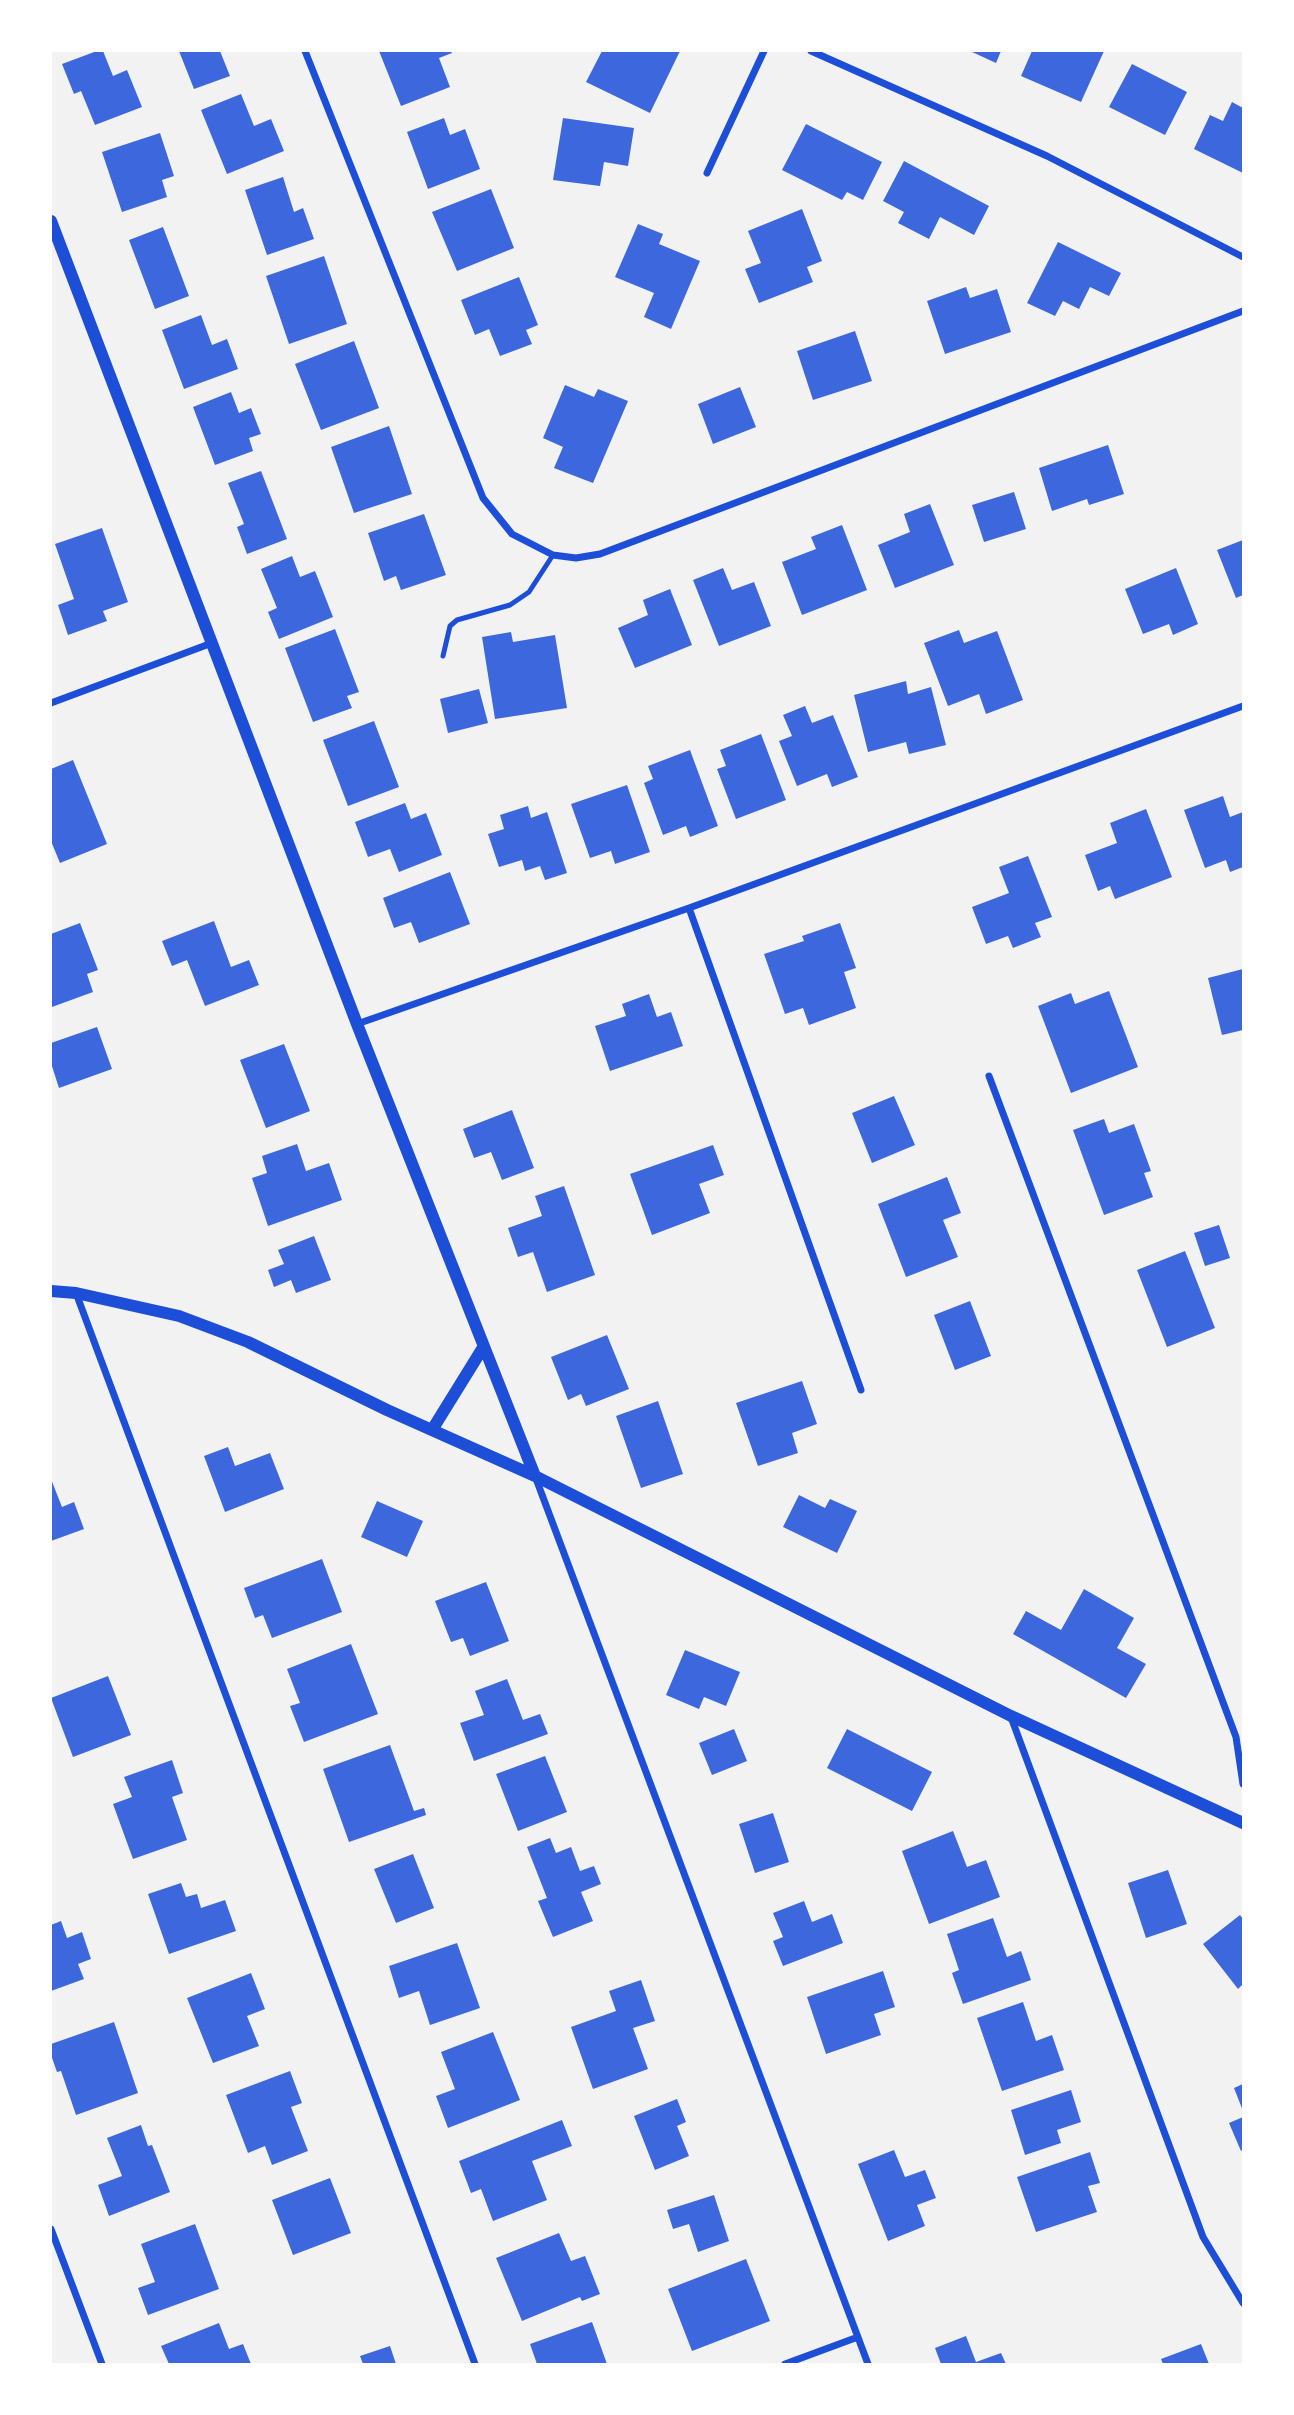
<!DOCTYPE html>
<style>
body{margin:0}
#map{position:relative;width:1294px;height:2415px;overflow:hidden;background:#f2f2f2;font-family:"DM Sans",sans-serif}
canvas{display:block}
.frame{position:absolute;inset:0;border:52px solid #fff;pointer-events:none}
</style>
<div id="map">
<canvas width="1294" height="2415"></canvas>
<div class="frame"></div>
</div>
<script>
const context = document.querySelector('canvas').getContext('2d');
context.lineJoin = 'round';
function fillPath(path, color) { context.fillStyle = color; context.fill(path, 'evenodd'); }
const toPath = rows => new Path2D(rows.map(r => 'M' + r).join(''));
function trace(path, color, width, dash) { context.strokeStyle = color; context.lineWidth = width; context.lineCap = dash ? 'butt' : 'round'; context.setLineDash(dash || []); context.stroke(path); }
fillPath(toPath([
 [97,51,103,51,113,76,127,70,142,107,95,125,81,91,74,94,62,64],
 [179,51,220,51,230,76,194,89],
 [379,51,451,51,452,53,439,58,450,87,401,106],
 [602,51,680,51,650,113,586,82],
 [970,51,1001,51,996,63],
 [1032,51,1104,51,1081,102,1021,76],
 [1132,64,1187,92,1165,135,1109,107],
 [241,94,254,126,271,119,284,151,227,174,201,110],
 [1232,102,1243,108,1243,173,1194,149,1210,115,1223,121],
 [444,118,450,135,465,129,480,169,428,189,407,132],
 [563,118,634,128,628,166,604,162,600,186,553,180],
 [806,124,882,162,863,200,847,192,842,200,782,170],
 [160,133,174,176,162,180,167,197,122,212,102,152],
 [904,161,989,206,974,235,940,217,929,239,898,223,904,212,883,201],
 [283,177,294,212,303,208,314,239,267,255,245,190],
 [491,189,514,248,457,271,432,212],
 [802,209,822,261,807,267,813,282,759,303,745,269,761,263,748,231],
 [638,224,663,234,659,244,700,261,671,329,644,317,654,293,615,277],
 [163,227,189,296,155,309,129,240],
 [1058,242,1121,273,1109,296,1090,287,1079,309,1063,301,1055,316,1027,303],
 [324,256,347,324,289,344,266,276],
 [519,277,538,325,526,330,532,344,500,356,489,329,475,335,461,300],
 [966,287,970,298,997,289,1011,332,945,354,927,301],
 [201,315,212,345,227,339,238,369,184,389,162,330],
 [855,331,872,381,813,400,797,351],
 [354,341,379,408,321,430,295,364],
 [565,385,594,397,598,389,628,401,593,483,554,468,563,447,543,438],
 [740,387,756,427,713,444,698,404],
 [231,392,239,413,251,408,261,434,249,438,253,451,215,465,193,407],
 [389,426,412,494,354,513,331,447],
 [1108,445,1124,494,1089,505,1087,499,1052,511,1039,468],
 [261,471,287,539,247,554,237,527,244,524,228,483],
 [1014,492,1026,529,984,542,972,505],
 [930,504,954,565,895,588,878,545,910,532,904,514],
 [424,514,446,575,401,590,396,576,384,581,368,533],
 [842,525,867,590,802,615,782,562,816,549,811,537],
 [102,528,128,602,103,611,107,621,68,635,58,605,74,599,55,544],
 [1243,540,1243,595,1236,598,1217,550],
 [292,556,300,577,315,571,333,617,279,639,268,612,277,608,261,569],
 [723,568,732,590,754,582,771,626,719,646,693,580],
 [1176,568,1198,624,1173,635,1169,624,1143,634,1125,589],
 [670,589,692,645,635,668,618,628,648,615,643,600],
 [335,629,359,692,347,696,352,708,313,722,285,648],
 [959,630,964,643,997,631,1023,700,986,714,979,694,948,706,924,643],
 [511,632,513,642,555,635,567,708,495,719,482,637],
 [906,681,908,694,931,687,946,745,909,754,906,742,868,752,854,695],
 [479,689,488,723,448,733,440,699],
 [805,706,812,723,833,715,858,777,832,787,827,774,797,786,779,741,792,736,783,715],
 [374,721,399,787,348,806,323,740],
 [761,734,786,800,736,819,717,769,726,766,720,750],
 [690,750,718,826,690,837,686,826,663,835,644,783,653,779,648,766],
 [73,760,107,844,60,863,51,841,51,769],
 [627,785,650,852,615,864,611,851,590,858,571,804],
 [1223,796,1230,817,1243,812,1243,867,1230,872,1226,860,1205,868,1184,810],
 [405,803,411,819,426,813,442,855,399,872,390,849,368,857,355,822],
 [528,806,531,818,547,812,567,873,545,880,540,866,525,871,522,860,499,867,488,834,504,829,500,815],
 [1146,809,1172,877,1115,899,1110,886,1098,891,1085,855,1117,843,1110,823],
 [1028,856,1052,917,1035,923,1041,937,1013,948,1008,936,986,944,972,907,1009,893,999,867],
 [450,872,470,924,419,943,411,922,394,928,383,898],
 [214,921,231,967,249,960,259,985,205,1006,187,960,172,966,162,941],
 [80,923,98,970,87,974,93,992,52,1007,51,934],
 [840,923,856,968,844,972,856,1008,809,1025,803,1008,785,1014,764,954,804,941,802,936],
 [1243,969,1243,1030,1222,1035,1208,978],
 [1109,991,1138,1067,1071,1093,1038,1006,1071,993,1075,1004],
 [649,994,657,1017,671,1012,683,1046,610,1071,595,1026,626,1016,622,1004],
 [97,1027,112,1069,59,1088,51,1063,51,1043],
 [284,1044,310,1111,266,1128,240,1060],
 [894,1096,915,1145,872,1163,852,1113],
 [512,1110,534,1168,502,1180,491,1152,474,1158,463,1129],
 [1104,1119,1109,1133,1134,1124,1151,1171,1144,1173,1153,1197,1104,1215,1073,1130],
 [297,1144,306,1171,329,1163,342,1200,268,1226,252,1178,267,1173,262,1156],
 [713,1145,724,1175,699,1184,710,1213,652,1235,630,1174],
 [947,1177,961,1213,943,1220,958,1257,906,1277,878,1204],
 [564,1186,595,1275,547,1292,533,1252,518,1257,508,1228,542,1216,535,1196],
 [1219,1225,1230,1258,1205,1266,1194,1233],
 [314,1236,331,1280,296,1293,291,1280,274,1287,268,1270,284,1264,278,1250],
 [1185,1251,1215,1328,1167,1347,1137,1270],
 [970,1301,991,1356,955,1370,934,1315],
 [607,1335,629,1389,586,1406,581,1394,568,1400,551,1357],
 [802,1381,817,1424,792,1433,798,1453,758,1466,736,1403],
 [658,1401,683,1474,641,1488,616,1416],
 [228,1447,235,1466,270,1453,284,1489,225,1512,204,1456],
 [51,1479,62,1507,74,1502,84,1529,51,1541],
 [799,1495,825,1508,830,1499,857,1511,837,1553,783,1527],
 [377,1501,423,1521,407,1557,361,1537],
 [322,1559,342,1612,272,1638,263,1615,255,1618,244,1588],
 [486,1582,509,1641,470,1656,463,1638,451,1642,435,1601],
 [1084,1589,1134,1618,1117,1648,1146,1664,1126,1698,1013,1634,1026,1611,1061,1630],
 [351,1644,378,1714,304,1742,290,1706,300,1703,287,1669],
 [685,1650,740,1672,726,1706,704,1697,699,1709,666,1695],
 [108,1676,131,1735,73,1757,51,1698],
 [507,1679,523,1720,540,1714,548,1734,474,1761,460,1723,484,1715,475,1691],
 [734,1729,747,1761,712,1775,699,1743],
 [847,1729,932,1772,912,1811,827,1768],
 [390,1745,414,1811,424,1808,426,1815,349,1842,323,1769],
 [545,1756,567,1812,518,1831,496,1774],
 [172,1760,183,1793,172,1797,187,1840,133,1859,113,1804,132,1797,124,1777],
 [773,1813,789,1862,755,1873,739,1824],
 [953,1831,967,1867,986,1860,1000,1897,929,1924,902,1851],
 [550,1838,556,1853,571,1847,580,1871,594,1866,601,1884,581,1892,593,1921,553,1937,538,1901,547,1898,527,1847],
 [413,1854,434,1908,396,1923,374,1869],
 [1168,1870,1187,1924,1146,1938,1128,1883],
 [181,1883,186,1897,197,1894,201,1908,225,1900,236,1931,169,1954,148,1894],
 [804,1901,812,1922,832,1914,843,1943,783,1966,773,1941,783,1937,773,1913],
 [1240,1915,1243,1919,1243,1984,1238,1989,1203,1944],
 [993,1918,1007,1957,1021,1951,1031,1980,963,2004,952,1973,959,1970,947,1934],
 [61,1921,67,1938,82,1932,91,1959,78,1964,84,1979,51,1991,51,1925],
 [457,1943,480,2008,430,2025,419,1991,399,1998,389,1966],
 [883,1971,895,2007,874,2014,881,2035,826,2054,807,1997],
 [251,1973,265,2009,247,2016,259,2046,213,2063,187,1998],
 [641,1980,655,2021,633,2028,648,2069,593,2089,571,2027,616,2011,609,1991],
 [1023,2002,1036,2041,1052,2035,1064,2070,1002,2091,977,2018],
 [114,2022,138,2093,76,2115,61,2071,57,2072,51,2055,51,2044],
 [493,2032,520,2100,448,2128,436,2096,455,2089,441,2052],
 [290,2071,302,2103,291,2107,308,2151,272,2165,265,2146,248,2153,226,2095],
 [1243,2084,1243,2111,1234,2088],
 [1071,2090,1081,2122,1057,2130,1061,2143,1025,2155,1011,2110],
 [677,2099,686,2122,677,2126,689,2156,655,2170,634,2116],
 [1243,2117,1243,2150,1241,2151,1229,2123],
 [562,2120,572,2146,532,2161,547,2200,493,2221,481,2189,471,2193,459,2161],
 [141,2125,148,2146,152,2145,170,2192,109,2216,98,2185,122,2176,107,2138],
 [894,2150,905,2177,925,2170,936,2198,917,2205,925,2226,888,2241,858,2164],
 [1090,2152,1100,2183,1088,2186,1097,2212,1036,2232,1017,2177],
 [330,2178,351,2233,293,2255,272,2200],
 [714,2195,729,2241,698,2252,689,2224,673,2229,667,2210],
 [195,2224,219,2289,148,2315,138,2288,155,2282,141,2244],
 [559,2233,571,2261,585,2256,600,2294,582,2301,580,2297,522,2321,496,2258],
 [746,2259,770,2321,692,2351,668,2289],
 [592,2322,607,2364,537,2364,530,2344],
 [219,2323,229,2349,243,2344,251,2364,169,2364,161,2346],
 [966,2336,976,2362,1001,2353,1006,2364,941,2364,935,2348],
 [1201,2344,1209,2364,1163,2364,1161,2359],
 [390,2346,396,2364,363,2364,360,2356]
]), '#3d67dc');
trace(toPath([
 [443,656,450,626,457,620,510,605,529,592,553,555]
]), '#1d4ed8', 5);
trace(toPath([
 [305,51,483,498,512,534,553,555,576,558,600,554,1243,311],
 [811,51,1047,156,1243,257],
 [707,173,764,51],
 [51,703,212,643],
 [689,908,861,1390],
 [357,1024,689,908,1243,706],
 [989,1076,1236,1737,1243,1784],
 [76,1293,475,2364],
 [535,1476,868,2364],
 [1011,1717,1203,2237,1243,2303],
 [51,2229,102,2364],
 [785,2364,858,2337]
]), '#1d4ed8', 7);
trace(toPath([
 [51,221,357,1024,535,1476],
 [51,1291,76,1293,179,1316,248,1342,387,1410,535,1476,1011,1716,1243,1823],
 [432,1430,484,1346]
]), '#1d4ed8', 12);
</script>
